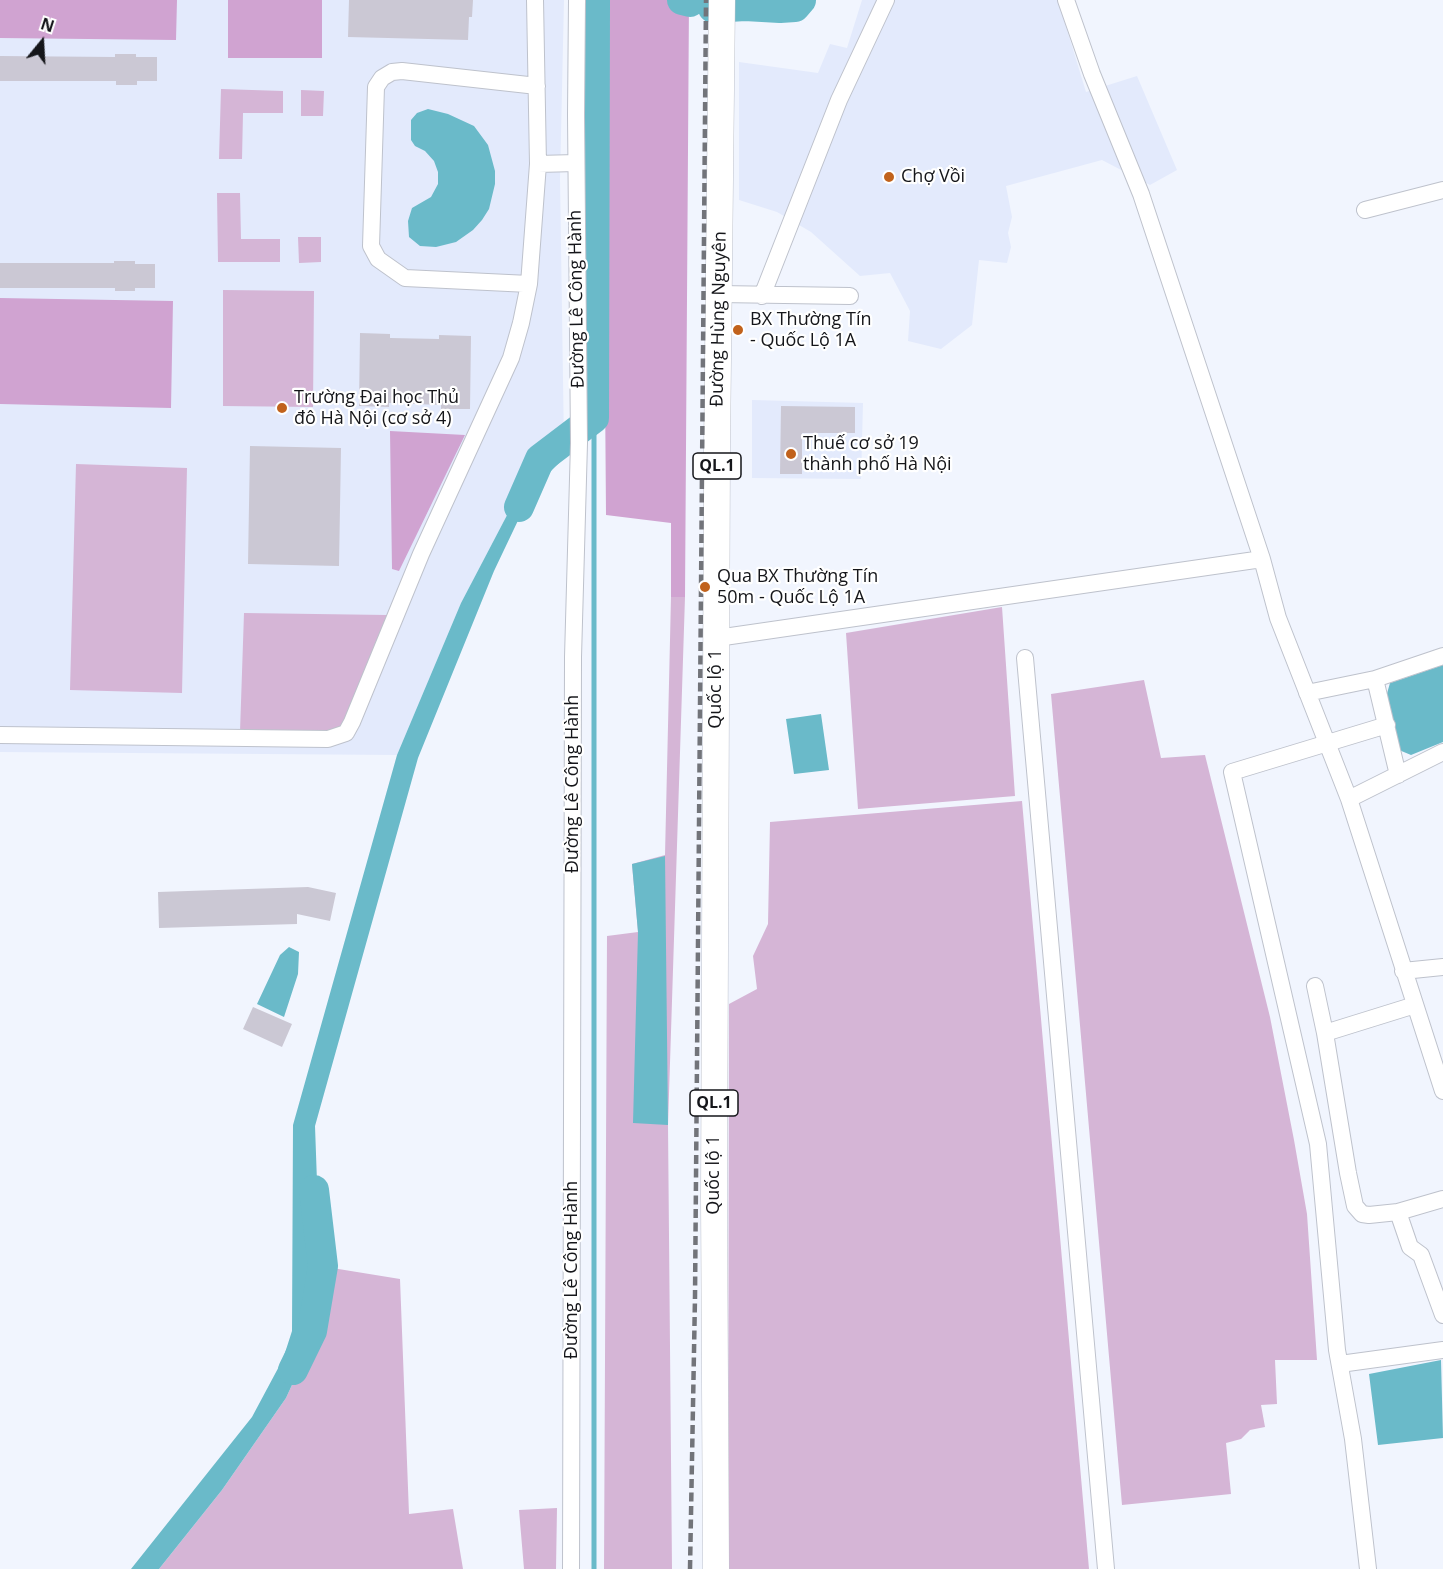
<!DOCTYPE html>
<meta charset="utf-8">
<style>
body{margin:0}
#map{position:relative;width:1443px;height:1569px;overflow:hidden;background:#f1f5fe;font-family:"Open Sans",sans-serif}
canvas{display:block}
.north{position:absolute;left:12px;top:12px;width:60px;height:60px;-webkit-text-stroke:4px #fff;paint-order:stroke;rotate:18deg;font-size:16px;font-weight:700;line-height:24px;text-align:center;color:#15161a}
.north::after{content:'';display:block;margin:auto;width:21px;height:27px;background:#15161a;clip-path:polygon(50% 0,100% 100%,50% 72%,0 100%)}
</style>
<div id="map">
<canvas width="1443" height="1569"></canvas>
<div class="north">N</div>
</div>
<script>
const context = document.querySelector('canvas').getContext('2d');
context.lineJoin = 'round';
function fillPath(path, color) { context.fillStyle = color; context.fill(path, 'evenodd'); }
const toPath = rows => new Path2D(rows.map(r => 'M' + r).join(''));
function trace(path, color, width, dash) { context.strokeStyle = color; context.lineWidth = width; context.lineCap = dash ? 'butt' : 'round'; context.setLineDash(dash || []); context.stroke(path); }
function drawText(font, color, halo, rows, align = 'center') {
  context.font = font + ' "Open Sans",sans-serif'; context.lineWidth = 4.5; context.setLineDash([]); context.textBaseline = 'middle'; context.strokeStyle = halo; context.fillStyle = color; for (const [text, x, y, turn = 0] of rows) {
    context.save(); context.translate(x, y); context.rotate((+turn || 0) * Math.PI / 180); context.textAlign = isNaN(turn) ? turn : align; if (halo) context.strokeText(text, 0, 0); context.fillText(text, 0, 0); context.restore();
  }
}
fillPath(toPath([
 [0,0,564,0,560,179,564,446,527,477,461,603,397,755,0,752],
 [862,0,1058,0,1086,92,1137,76,1177,170,1150,185,1102,160,1006,186,1012,217,1008,233,1011,247,1007,263,979,260,972,325,941,349,908,341,910,311,890,273,860,276,811,232,777,212,739,200,739,62,818,73,830,44,847,48],
 [752,400,863,403,861,479,752,478]
]), '#e3eafc');
fillPath(toPath([
 [221,89,283,91,283,113,243,113,242,159,219,159],
 [301,90,324,91,323,116,301,116],
 [217,193,240,193,241,239,280,239,280,262,218,262],
 [298,237,321,237,321,262,299,263],
 [223,290,314,291,313,407,223,406],
 [76,464,187,468,182,693,70,690],
 [671,597,685,597,668,1125,672,1569,604,1569,607,936,638,932,632,864,665,855],
 [1002,607,1015,796,858,809,846,633],
 [244,613,387,615,342,726,332,735,240,732],
 [1144,680,1161,758,1205,755,1270,1017,1294,1140,1307,1214,1317,1360,1275,1360,1277,1404,1261,1405,1265,1427,1250,1430,1241,1439,1226,1443,1231,1494,1122,1505,1051,694],
 [1022,801,1089,1569,728,1569,729,1004,757,989,753,956,768,924,770,822],
 [320,1266,400,1279,409,1514,453,1509,463,1569,159,1569,222,1490,286,1398,308,1350],
 [557,1508,556,1569,524,1569,519,1510]
]), '#d5b5d6');
fillPath(toPath([
 [0,0,177,0,176,40,0,38],
 [228,0,322,0,322,58,228,58],
 [602,0,689,0,685,597,671,597,671,523,606,515],
 [0,298,173,301,171,408,0,404],
 [390,431,465,435,399,571,392,569]
]), '#d0a3d1');
fillPath(toPath([
 [428,109,448,114,474,126,488,145,495,171,495,184,489,209,482,220,473,230,456,242,436,247,420,246,409,237,408,221,412,208,431,197,438,184,438,172,434,161,425,151,415,146,411,140,411,120,417,113],
 [564,446,563,459,533,489,494,571,418,758,315,1126,320,1266,308,1350,286,1398,222,1490,159,1569,131,1569,252,1417,283,1359,292,1331,293,1125,397,755,461,603,527,477],
 [1443,665,1443,742,1411,755,1399,750,1386,697,1390,683],
 [821,714,829,770,794,774,786,719],
 [665,856,668,1125,633,1123,638,932,632,864],
 [289,947,299,952,298,974,284,1017,257,1004,280,955],
 [1441,1360,1443,1438,1378,1445,1369,1374]
]), '#6abac9');
trace(toPath([
 [594,1569,594,418]
]), '#6abac9', 5);
trace(toPath([
 [682,0,690,2],
 [713,8,745,6,780,8,795,7,801,0],
 [519,507,540,459,594,418,595,0],
 [293,1370,312,1331,323,1266,314,1190]
]), '#6abac9', 30);
fillPath(toPath([
 [349,0,473,0,472,17,469,17,468,40,348,37],
 [115,54,136,54,136,57,157,57,157,81,137,81,137,85,116,85,116,81,0,81,0,56,115,57],
 [114,261,135,261,135,264,155,264,155,288,135,288,135,291,115,291,115,288,0,288,0,263,114,263],
 [360,333,390,334,390,338,439,339,439,335,471,336,470,409,441,409,441,405,389,403,389,407,359,406],
 [781,406,855,407,855,433,802,433,802,474,780,474],
 [250,446,341,448,339,566,248,564],
 [308,887,336,893,330,921,297,914,297,924,159,928,158,892],
 [253,1007,292,1024,282,1047,243,1029]
]), '#cbc8d4');
const minor = toPath([
 [1066,0,1092,74,1141,194,1262,559,1278,618,1349,799,1443,1091],
 [538,164,576,163],
 [1365,210,1443,190],
 [529,284,405,278,378,259,371,246,376,87,382,78,392,72,402,71,537,86],
 [719,294,850,296],
 [762,296,839,100,886,0],
 [717,638,1262,559],
 [1025,658,1106,1569],
 [1375,679,1398,775],
 [1307,693,1375,679,1443,656],
 [0,735,328,739,346,733,352,722,421,554,511,358,521,323,529,284,538,164,535,0],
 [1349,799,1443,752],
 [1403,971,1443,967],
 [1315,986,1325,1033,1348,1173,1355,1206,1362,1214,1369,1215,1398,1212,1443,1199],
 [1325,1033,1415,1005],
 [1398,1212,1410,1247,1421,1255,1443,1315],
 [1340,1364,1443,1350],
 [571,1569,573,657,579,443,576,115,577,0],
 [1368,1569,1353,1439,1337,1350,1318,1144,1232,772,1387,725]
]);
const highway = toPath([
 [716,1569,714,1198,717,448,722,0]
]);
trace(minor, '#bec2cc', 18);
trace(highway, '#bec2cc', 27);
trace(minor, '#fff', 16);
trace(highway, '#fff', 26);
trace(toPath([
 [690,1569,695,1297,706,0]
]), '#72747a', 4.5, [9, 4.5]);
for (const [x, y, r, color] of [
 [889,177,6,"#c1621c"],
 [738,330,6,"#c1621c"],
 [282,408,6,"#c1621c"],
 [791,454,6,"#c1621c"],
 [705,587,6,"#c1621c"]
]) { const dot = new Path2D(); dot.arc(x, y, r, 0, 2 * Math.PI); context.fillStyle = color; context.fill(dot); trace(dot, '#fff', 2); }
for (const [x, y, w] of [
 [717,466,48],
 [714,1103,48]
]) { const box = new Path2D(); box.roundRect(x - w / 2, y - 13, w, 26, 4.5); context.fillStyle = '#fff'; context.fill(box); trace(box, '#15161a', 1.5); }
drawText('bold 16px', '#15161a', null, [
 ["QL.1",717,466],
 ["QL.1",714,1103]
]);
drawText('18px', '#15161a', '#fff', [
 ["Chợ Vồi",901,177],
 ["BX Thường Tín",750,320],
 ["- Quốc Lộ 1A",750,341],
 ["Trường Đại học Thủ",294,398],
 ["đô Hà Nội (cơ sở 4)",294,419],
 ["Thuế cơ sở 19",803,444],
 ["thành phố Hà Nội",803,465],
 ["Qua BX Thường Tín",717,577],
 ["50m - Quốc Lộ 1A",717,598]
], 'left');
drawText('18px', '#15161a', '#fff', [
 ["Đường Lê Công Hành",577,299,-91],
 ["Đường Hùng Nguyên",719,319,-89],
 ["Quốc lộ 1",716,689,-90],
 ["Đường Lê Công Hành",573,784,-90],
 ["Quốc lộ 1",714,1175,-90],
 ["Đường Lê Công Hành",572,1270,-90]
]);
</script>
